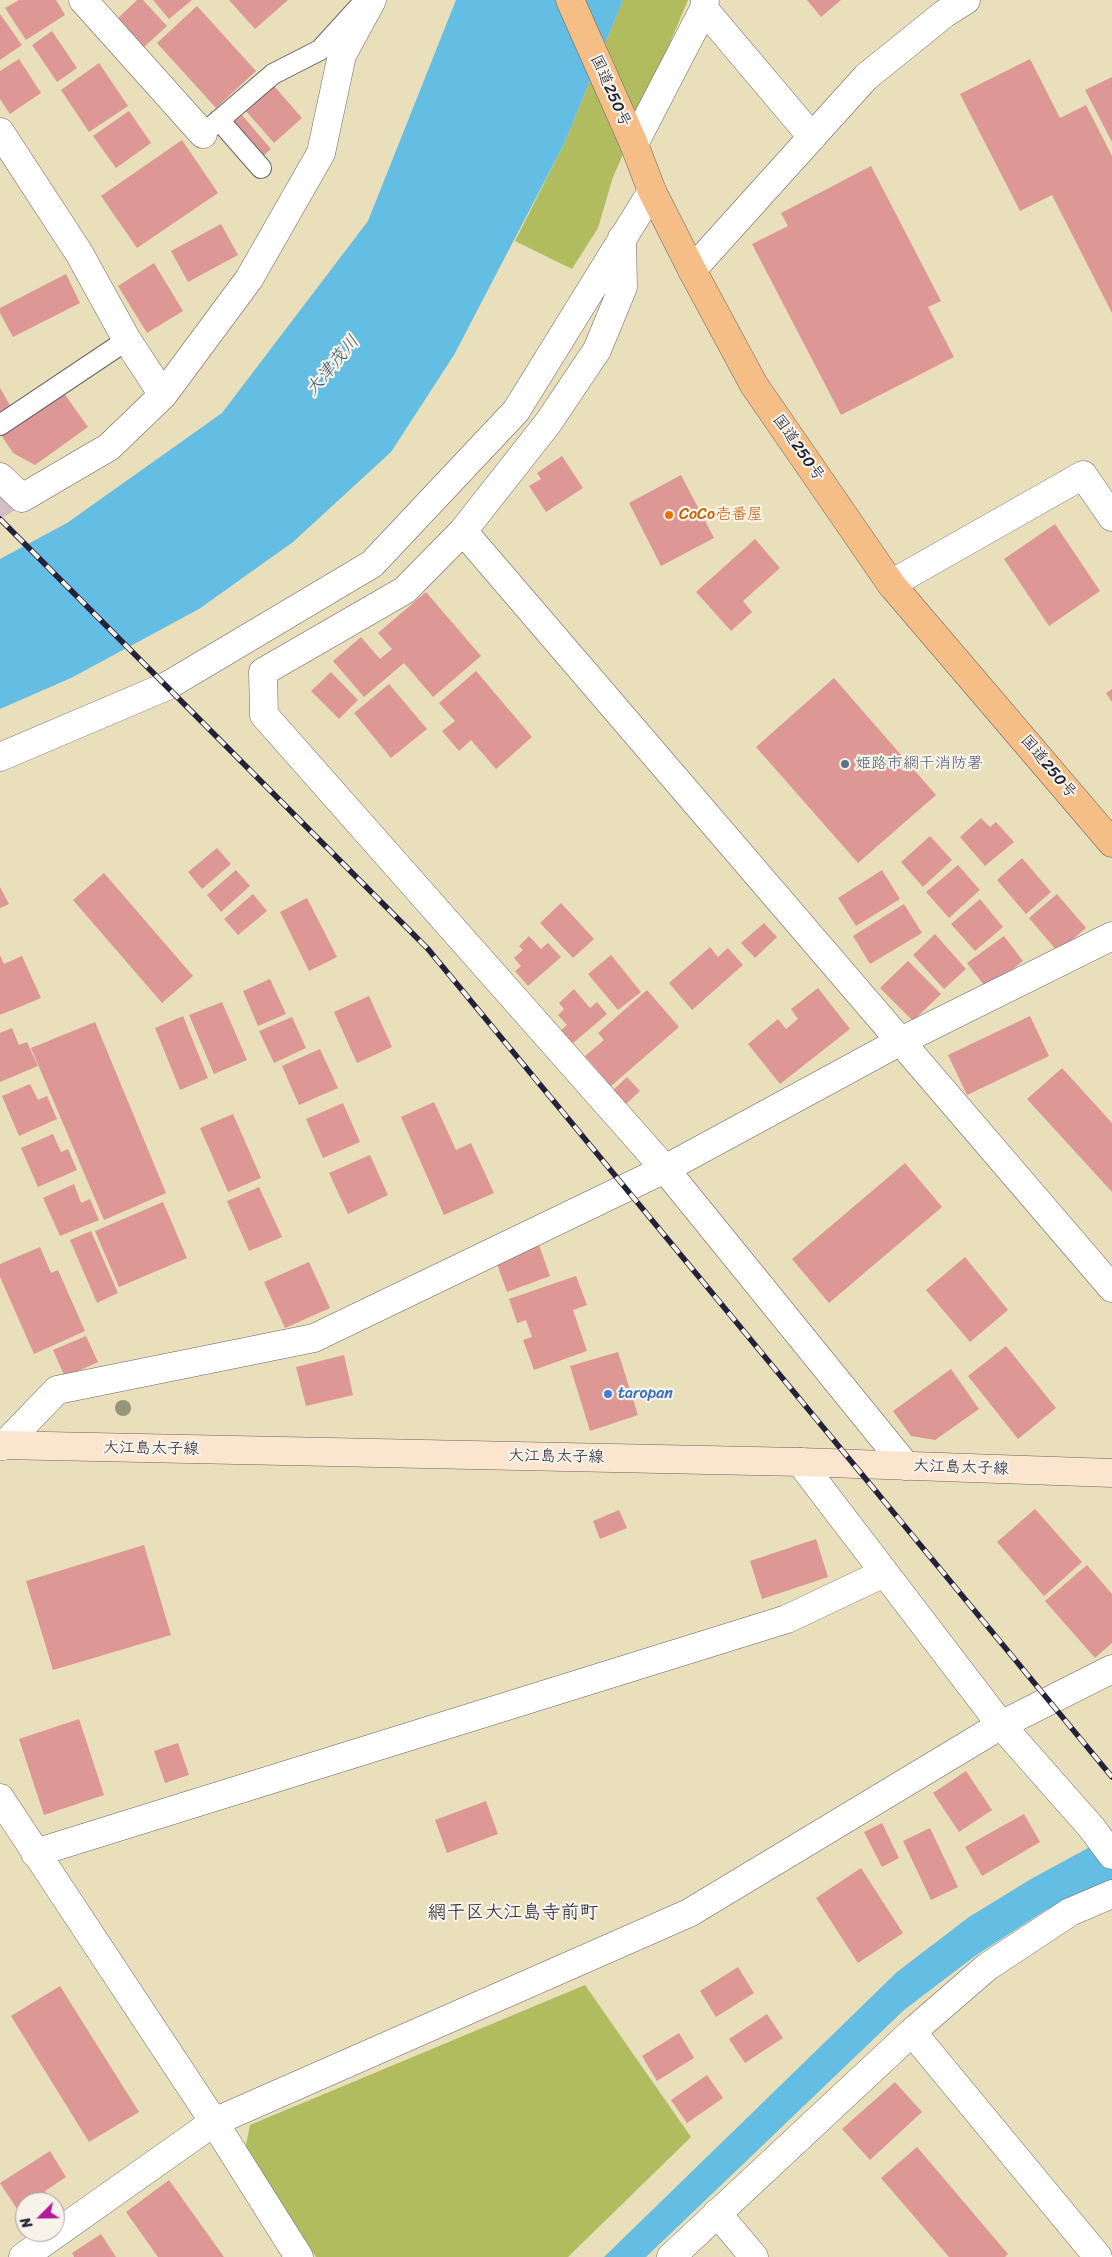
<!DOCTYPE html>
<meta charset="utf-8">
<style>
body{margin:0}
#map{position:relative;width:1112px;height:2257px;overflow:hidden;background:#e9dfba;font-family:Sriracha,sans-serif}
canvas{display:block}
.north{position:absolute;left:15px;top:2192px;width:50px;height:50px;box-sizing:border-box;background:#f7f3e8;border:1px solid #a29fa3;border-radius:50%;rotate:247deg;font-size:14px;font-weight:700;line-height:20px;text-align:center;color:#22223b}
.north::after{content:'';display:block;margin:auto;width:18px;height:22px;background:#b5179e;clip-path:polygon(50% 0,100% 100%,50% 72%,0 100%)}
</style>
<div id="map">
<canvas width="1112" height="2257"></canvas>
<div class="north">N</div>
</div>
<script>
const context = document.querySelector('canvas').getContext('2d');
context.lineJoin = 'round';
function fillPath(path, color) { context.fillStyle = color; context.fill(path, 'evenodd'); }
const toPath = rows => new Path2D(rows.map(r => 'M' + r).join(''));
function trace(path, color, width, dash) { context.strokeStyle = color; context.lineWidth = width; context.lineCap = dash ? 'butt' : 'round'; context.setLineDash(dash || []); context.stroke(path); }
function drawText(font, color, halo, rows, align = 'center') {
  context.font = font + ' Sriracha,"Klee One",sans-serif'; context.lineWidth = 4.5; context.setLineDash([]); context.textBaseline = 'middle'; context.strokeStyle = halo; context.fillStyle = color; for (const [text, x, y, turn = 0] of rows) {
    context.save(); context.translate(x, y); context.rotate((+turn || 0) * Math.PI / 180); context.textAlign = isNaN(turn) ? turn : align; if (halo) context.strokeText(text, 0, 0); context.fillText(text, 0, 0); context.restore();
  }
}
fillPath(toPath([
 [0,492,17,509,0,519]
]), '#d2bdc8');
fillPath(toPath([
 [623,0,688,0,612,180,598,228,572,269,515,241,564,144],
 [585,1985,691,2137,568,2257,316,2257,245,2149,250,2125]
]), '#b1bc5e');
fillPath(toPath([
 [456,0,623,0,564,144,454,355,391,452,293,542,199,609,71,678,0,709,0,559,67,523,222,413,368,221],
 [1112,1835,1112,1880,1046,1910,975,1956,904,2010,646,2257,604,2257,897,1972,969,1917,1031,1879]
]), '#64bde2');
fillPath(toPath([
 [19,0,56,0,65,15,26,40,5,8],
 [137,0,143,0,167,26,142,49,116,20],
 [153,0,192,0,169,19],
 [229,0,288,0,255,29],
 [807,0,841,0,821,17],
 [197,6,256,71,216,108,157,43],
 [0,14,22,45,0,60],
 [52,31,77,68,57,82,32,45],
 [19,59,41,93,10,114,0,99,0,71],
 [1030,59,1060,118,1086,105,1112,156,1112,313,1052,195,1020,211,960,94],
 [99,63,128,106,89,132,61,90],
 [1112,77,1112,142,1085,90],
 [274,86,302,118,274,143,246,111],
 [129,111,151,143,116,168,93,136],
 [242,115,271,149,261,158,232,123],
 [182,140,218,193,137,248,101,196],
 [871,166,941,301,928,307,954,357,841,415,752,244,788,226,781,213],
 [221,224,238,255,188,282,171,251],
 [154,263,183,311,147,333,118,286],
 [66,274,80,303,13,337,0,313,0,308],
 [0,388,11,407,0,414],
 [61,389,88,427,35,465,13,453,0,433],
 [562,456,583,488,546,512,529,486,541,479,537,473],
 [681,475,714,538,661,566,629,503],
 [1055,524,1100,591,1049,626,1004,559],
 [755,539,780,568,743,601,752,612,731,631,696,592],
 [426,592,481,656,433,697,404,663,364,697,333,661,361,637,380,659,392,649,378,633],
 [476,671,532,737,496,769,471,740,459,751,442,731,455,721,439,703],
 [331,672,358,700,339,719,311,691],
 [834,678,936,795,858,863,756,747],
 [389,684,427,729,391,758,354,713],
 [1112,689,1112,702,1106,693],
 [981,818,990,827,996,822,1014,842,985,866,960,837],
 [930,836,952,860,923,887,901,862],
 [217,848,231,864,202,889,188,872],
 [1022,858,1051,892,1026,914,997,880],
 [958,865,980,890,949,918,926,892],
 [236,870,250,886,221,912,207,895],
 [882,870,900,899,856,926,838,898],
 [104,873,193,976,162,1003,73,900],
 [0,887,9,904,0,908],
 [253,894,267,911,238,935,224,919],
 [1057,894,1086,928,1058,952,1029,918],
 [307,898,337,957,309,971,280,912],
 [980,899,1003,927,975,951,951,924],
 [561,903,594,939,573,958,540,923],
 [904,904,922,933,870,964,853,936],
 [764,923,777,937,755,958,741,943],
 [935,934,966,969,944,989,913,955],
 [529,936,541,949,548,943,561,957,528,986,515,971,521,966,514,958,523,950,519,946],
 [1004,936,1023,961,987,989,967,963],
 [710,947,718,957,728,948,743,965,692,1010,669,983],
 [0,955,4,964,22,956,41,998,0,1015],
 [611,955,641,992,618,1010,588,974],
 [908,961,941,994,913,1021,880,988],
 [270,979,286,1014,258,1026,243,991],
 [818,988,850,1029,780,1084,748,1044,778,1019,786,1029,798,1019,791,1009],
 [574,989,590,1008,597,1002,607,1014,572,1044,560,1031,567,1025,558,1015,564,1009,559,1003],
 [647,990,679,1027,611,1086,585,1056,604,1040,598,1033],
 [369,996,392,1047,357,1063,334,1012],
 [222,1002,247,1060,214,1074,189,1015],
 [183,1016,208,1078,180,1090,155,1028],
 [1030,1016,1049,1056,967,1095,948,1055],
 [292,1017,306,1048,274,1063,259,1031],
 [95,1022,166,1193,104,1220,31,1048],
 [12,1028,19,1045,27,1042,38,1066,0,1082,0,1033],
 [320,1049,338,1088,299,1105,282,1066],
 [1062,1068,1112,1123,1112,1192,1027,1099],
 [627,1077,640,1091,622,1108,609,1094],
 [30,1084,38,1100,47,1096,57,1119,19,1136,2,1096],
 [434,1102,456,1150,471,1143,494,1193,444,1215,401,1117],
 [343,1103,360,1142,323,1158,306,1119],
 [233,1114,261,1178,228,1192,200,1128],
 [53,1134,61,1152,68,1149,77,1170,38,1187,21,1148],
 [370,1155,388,1195,348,1214,329,1173],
 [905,1163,942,1207,829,1303,792,1259],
 [74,1184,81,1203,90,1199,99,1220,60,1236,43,1198],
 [259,1187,282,1237,249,1251,227,1201],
 [163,1202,187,1258,119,1287,95,1231],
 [91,1231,118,1293,97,1303,70,1240],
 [539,1245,550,1276,507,1292,496,1261],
 [40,1247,51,1273,58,1270,85,1331,34,1354,0,1277,0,1264],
 [965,1257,1008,1310,970,1342,926,1290],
 [309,1262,330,1308,285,1328,264,1282],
 [576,1276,587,1305,573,1310,587,1351,534,1370,523,1340,532,1337,526,1320,517,1323,509,1299],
 [86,1336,98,1362,65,1377,53,1350],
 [1006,1346,1056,1408,1018,1439,968,1376],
 [618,1352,638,1415,590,1431,570,1366],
 [344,1355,353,1395,306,1406,296,1367],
 [951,1369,979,1409,935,1440,911,1436,893,1411],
 [1035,1509,1082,1562,1044,1596,997,1542],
 [619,1510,627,1528,600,1539,593,1521],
 [816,1539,828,1577,762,1599,750,1561],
 [144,1545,171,1635,53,1670,26,1581],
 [1087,1565,1112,1594,1112,1643,1095,1658,1045,1601],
 [79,1719,104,1795,44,1815,19,1739],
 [178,1743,189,1775,165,1783,154,1751],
 [966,1771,992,1810,959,1832,933,1793],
 [486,1801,498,1834,447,1853,435,1820],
 [1024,1814,1040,1842,982,1876,965,1847],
 [882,1823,899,1858,882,1867,864,1832],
 [930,1828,958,1887,931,1900,903,1841],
 [861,1868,903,1933,858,1963,816,1898],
 [738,1967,754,1993,716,2017,700,1991],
 [60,1986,139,2112,89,2142,11,2016],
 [767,2014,783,2038,745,2063,729,2039],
 [679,2033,694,2058,657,2081,642,2056],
 [707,2075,723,2098,687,2123,671,2100],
 [895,2082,922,2112,870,2160,842,2129],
 [917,2147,1008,2254,1005,2257,949,2257,881,2178],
 [50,2151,66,2177,45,2191,53,2202,25,2202,25,2221,0,2183],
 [169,2180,224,2257,158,2257,126,2212],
 [101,2234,116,2257,74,2257,72,2253]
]), '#dd9895');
const lane = toPath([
 [219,120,261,168],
 [203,134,273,74,320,50,361,5],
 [0,425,127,340]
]);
const street = toPath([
 [83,0,203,134],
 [704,9,812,137],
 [0,132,79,253,127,340,163,395],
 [634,144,704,9,705,0],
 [622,238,623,287,597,350,548,423,463,531,405,590,263,672,264,715,665,1169,906,1466],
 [692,270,866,77,944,14,966,0],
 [0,477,22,498,109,447,163,395,249,279,321,153,342,55,372,0],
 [463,531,1112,1288],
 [891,584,1083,475,1112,517],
 [0,757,167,686,372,564,516,411,652,191],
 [3,1446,57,1390,314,1338,665,1169,899,1042,1112,936],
 [800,1462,1001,1725,1091,1827,1112,1855],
 [0,1798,214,2122,299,2257],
 [35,1853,787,1619,884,1573],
 [912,2032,1098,2257],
 [717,2213,754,2257],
 [23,2257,214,2122,689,1913,1001,1725,1112,1669],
 [671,2257,912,2032,987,1967,1070,1912,1112,1894]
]);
const secondary = toPath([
 [0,1445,800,1462,1112,1473]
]);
const highway = toPath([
 [570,0,634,144,652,191,692,270,754,385,891,584,1112,843]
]);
trace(lane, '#686467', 22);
trace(street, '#686467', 29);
trace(secondary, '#686467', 29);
trace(highway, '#686467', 29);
trace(lane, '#fff', 20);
trace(street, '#fff', 28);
trace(secondary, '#fbe5cf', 28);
trace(highway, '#f6be87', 28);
const rail = toPath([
 [0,519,428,949,1112,1777]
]);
trace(rail, '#22223b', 5.5);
trace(rail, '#f7f3e8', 4, [11]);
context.fillStyle = '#97957b';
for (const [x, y] of [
 [123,1408]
]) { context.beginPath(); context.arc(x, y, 8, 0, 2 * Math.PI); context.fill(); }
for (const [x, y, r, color] of [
 [669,515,5,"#e8710a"],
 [845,764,5,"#5c6f8a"],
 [608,1394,5,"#3f7fe0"]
]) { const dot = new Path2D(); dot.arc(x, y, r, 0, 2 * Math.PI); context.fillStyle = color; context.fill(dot); trace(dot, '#f7f3e8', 2); }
drawText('16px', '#22223b', '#f7f3e8', [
 ["国道250号",610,91,66],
 ["国道250号",798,448,55],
 ["国道250号",1048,767,50],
 ["大江島太子線",151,1449,1],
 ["大江島太子線",556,1457,1],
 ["大江島太子線",961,1468,2]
]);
drawText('16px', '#c56008', '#f7f3e8', [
 ["CoCo壱番屋",679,515]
], 'left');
drawText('16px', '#4e5e75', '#f7f3e8', [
 ["姫路市網干消防署",855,764]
], 'left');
drawText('16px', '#366cbe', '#f7f3e8', [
 ["taropan",618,1394]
], 'left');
drawText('italic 18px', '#395875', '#f7f3e8', [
 ["大津茂川",333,366,-50]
]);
drawText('19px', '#22223b', '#f7f3e8', [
 ["網干区大江島寺前町",513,1913]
]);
</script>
